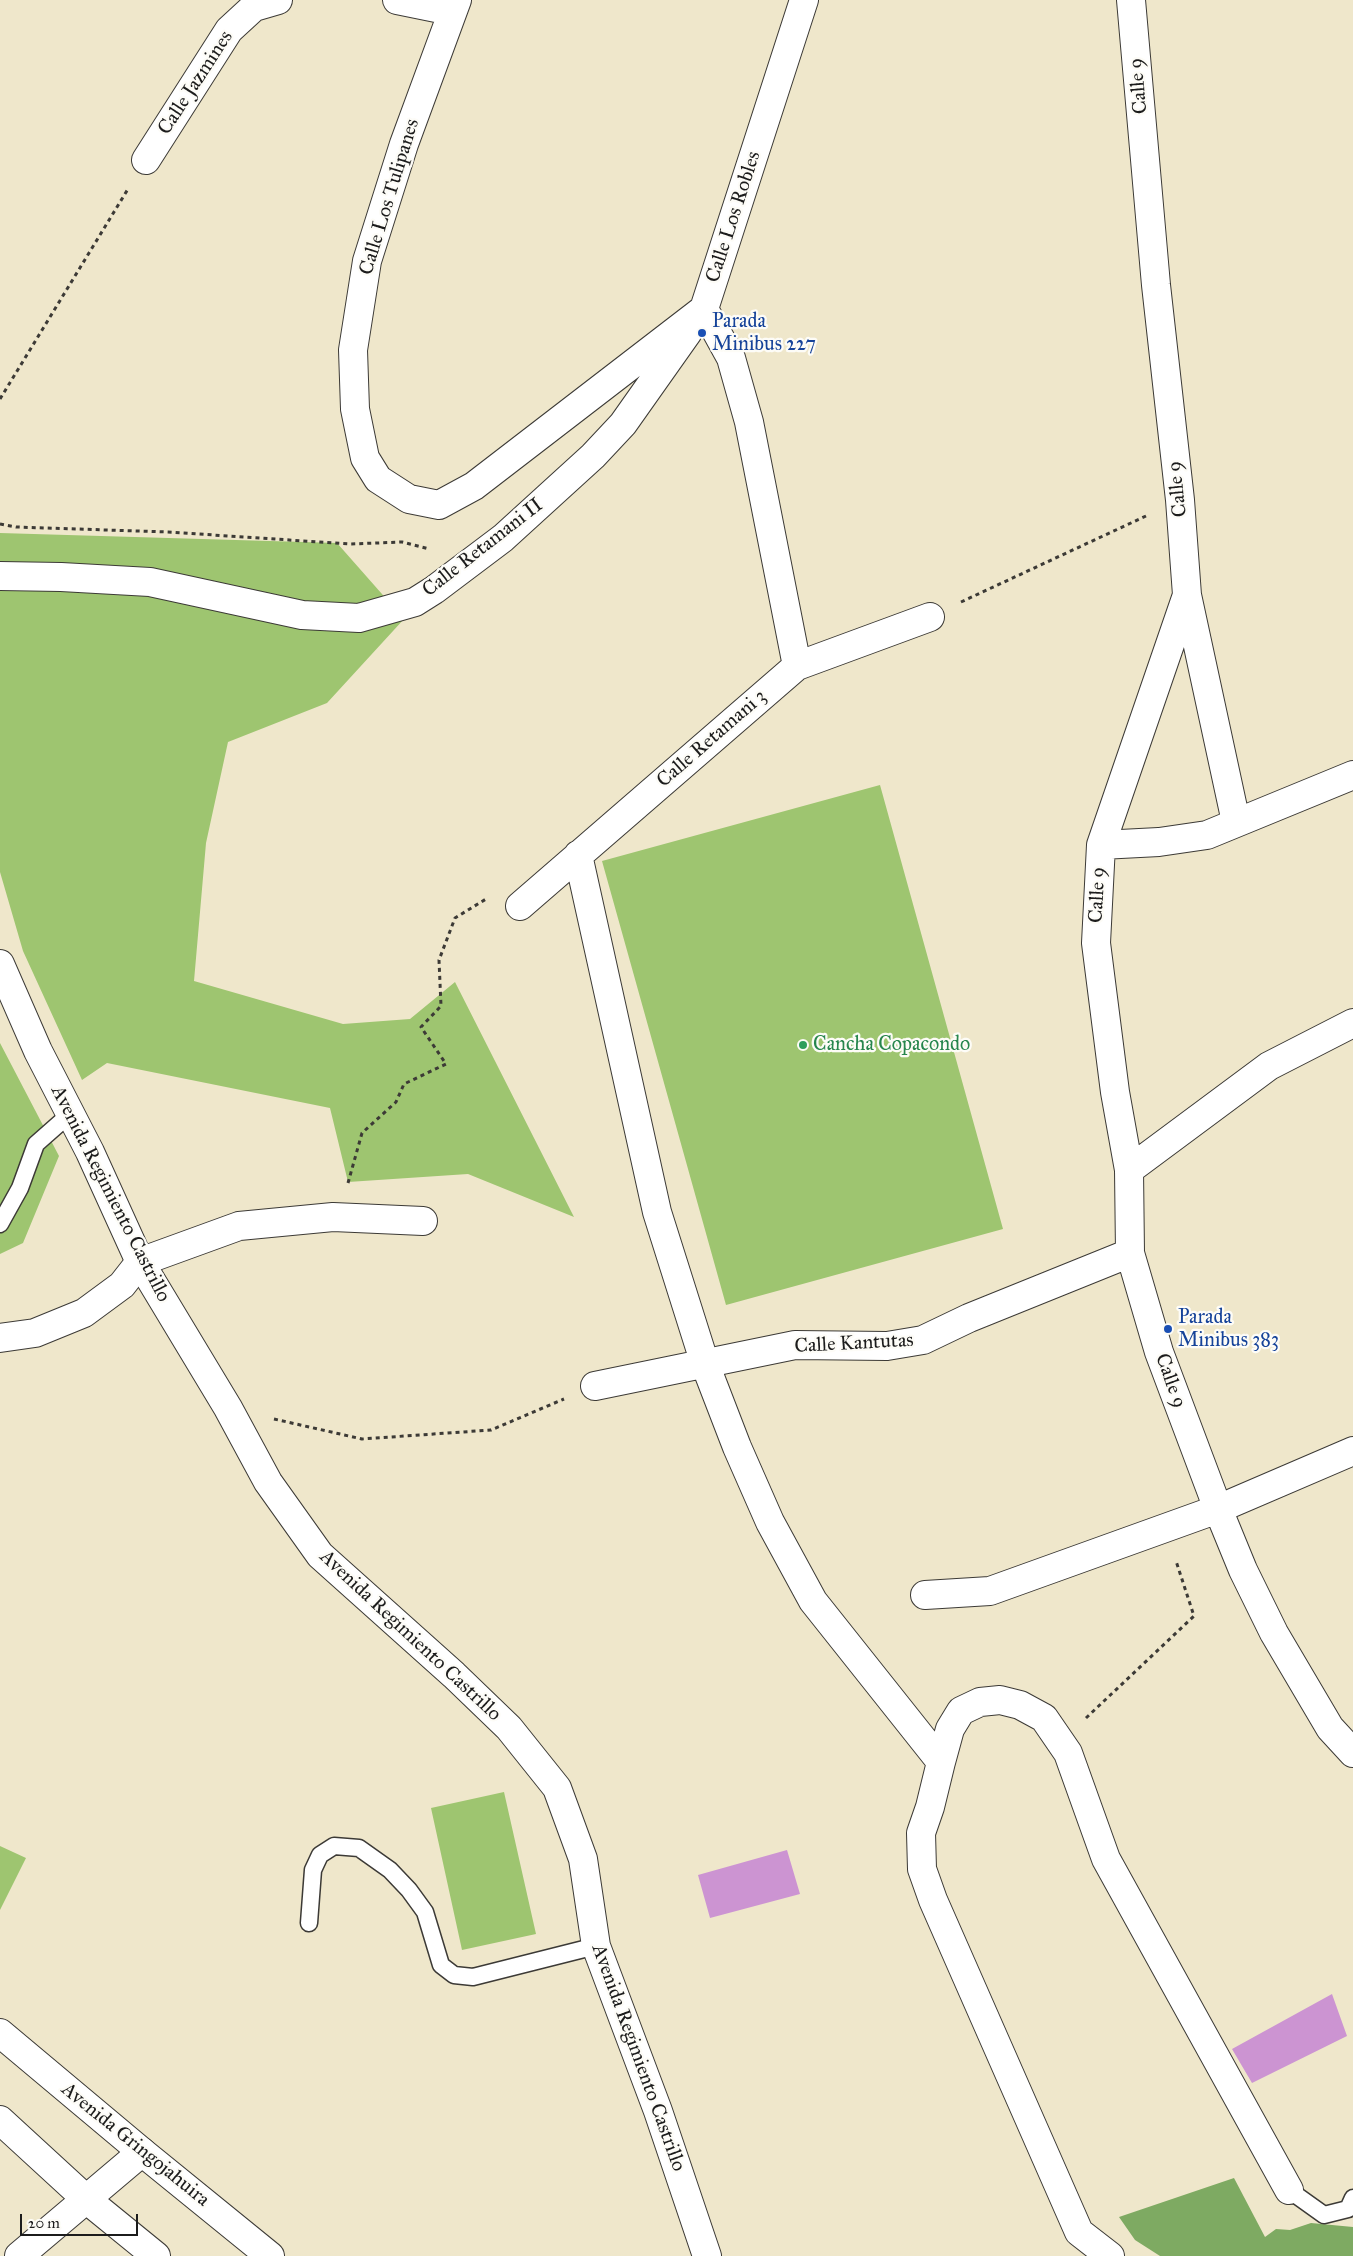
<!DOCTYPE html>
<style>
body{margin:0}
#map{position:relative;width:1353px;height:2256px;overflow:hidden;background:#efe7cb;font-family:"IM FELL Great Primer",serif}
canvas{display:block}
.scale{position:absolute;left:20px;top:2214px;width:118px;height:22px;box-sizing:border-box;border:2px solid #1c1c1c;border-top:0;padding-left:6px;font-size:15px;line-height:18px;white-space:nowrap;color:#1c1c1c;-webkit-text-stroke:4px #fdfcf7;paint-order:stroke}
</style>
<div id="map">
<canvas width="1353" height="2256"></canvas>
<div class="scale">20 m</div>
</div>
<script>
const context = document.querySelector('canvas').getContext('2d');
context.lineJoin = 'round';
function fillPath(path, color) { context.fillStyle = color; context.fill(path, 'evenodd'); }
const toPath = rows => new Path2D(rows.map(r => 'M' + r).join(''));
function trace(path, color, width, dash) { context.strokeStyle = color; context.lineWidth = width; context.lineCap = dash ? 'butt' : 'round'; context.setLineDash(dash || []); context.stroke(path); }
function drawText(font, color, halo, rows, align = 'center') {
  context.font = font + ' "IM FELL Great Primer",serif'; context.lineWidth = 4.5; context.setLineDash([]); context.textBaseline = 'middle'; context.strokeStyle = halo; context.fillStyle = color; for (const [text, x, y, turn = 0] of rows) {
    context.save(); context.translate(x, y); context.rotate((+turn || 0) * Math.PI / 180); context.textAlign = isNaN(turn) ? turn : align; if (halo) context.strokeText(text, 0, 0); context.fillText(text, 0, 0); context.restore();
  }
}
fillPath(toPath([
 [0,533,337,543,404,619,327,703,228,742,206,843,194,981,343,1024,410,1019,455,982,574,1217,468,1174,348,1182,330,1108,107,1063,82,1080,23,951,0,872],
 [880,785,1003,1229,726,1305,602,861],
 [0,1043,59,1156,23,1243,0,1254],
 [504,1792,536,1934,462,1950,431,1808],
 [0,1846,26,1858,0,1910]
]), '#9ec570');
fillPath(toPath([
 [1234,2178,1265,2237,1276,2229,1290,2230,1311,2223,1353,2227,1353,2256,1160,2256,1135,2240,1119,2217]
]), '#7eaa62');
fillPath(toPath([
 [787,1850,800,1894,710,1918,698,1875],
 [1332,1994,1347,2036,1252,2083,1232,2049]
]), '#cc94d2');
const service = toPath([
 [0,1224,20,1188,36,1144,70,1114],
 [309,1923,313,1870,320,1855,334,1846,359,1848,390,1870,409,1890,425,1912,441,1965,454,1975,473,1977,596,1946],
 [1289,2190,1324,2215,1348,2209,1353,2198]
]);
const minor = toPath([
 [397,0,451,11],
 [457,0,404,144,367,261,353,350,355,409,365,458,378,479,409,499,439,505,474,486,704,309],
 [1131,0,1156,285,1180,500,1187,595,1101,845,1096,943,1115,1092,1129,1170,1130,1253,1159,1352,1218,1509,1243,1570,1274,1633,1330,1728,1353,1753],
 [146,160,229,30,254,7,278,0],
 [0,576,61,577,150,582,302,615,359,618,415,602,434,590,503,538,593,456,623,424,688,332],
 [1187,595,1236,822],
 [797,666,749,422,731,358,704,309,804,0],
 [1101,845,1159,842,1207,835,1353,775],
 [578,855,657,1212,705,1364,737,1447,770,1522,813,1601,941,1762,930,1807,921,1833,922,1869,933,1900,1079,2232,1110,2256],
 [520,906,797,666,930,617],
 [1129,1170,1269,1066,1353,1023],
 [0,1338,35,1333,84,1313,122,1285,140,1262,239,1226,333,1217,423,1221],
 [595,1386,795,1345,887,1346,923,1340,969,1318,1130,1253],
 [925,1595,990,1591,1218,1509,1353,1451],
 [941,1762,950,1729,961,1711,980,1702,1000,1700,1020,1705,1044,1718,1068,1753,1106,1859,1289,2190],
 [19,2256,142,2152]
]);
const tertiary = toPath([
 [0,964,38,1051,90,1152,140,1262,228,1408,268,1482,320,1555,454,1675,509,1728,557,1788,583,1859,596,1946,658,2111,707,2256]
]);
const secondary = toPath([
 [0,2033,142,2152,270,2256],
 [0,2120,86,2199,156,2256]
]);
trace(service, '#3c3a36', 19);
trace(minor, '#3c3a36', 30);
trace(tertiary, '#3c3a36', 30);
trace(secondary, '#3c3a36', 30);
trace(toPath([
 [0,399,128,189],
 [0,524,16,527,168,532,350,544,402,542,429,549],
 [961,602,1146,516],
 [348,1183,362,1133,396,1102,404,1084,446,1064,421,1027,441,1006,439,960,455,918,486,899],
 [274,1419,362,1439,491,1430,564,1399],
 [1086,1718,1194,1616,1176,1561]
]), '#3c3a36', 3, [4, 4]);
trace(service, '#fff', 16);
trace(minor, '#fff', 28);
trace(tertiary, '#fff', 28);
trace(secondary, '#fff', 28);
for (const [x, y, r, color] of [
 [702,333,5,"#1a4fb4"],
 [803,1045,5,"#2e9e5b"],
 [1168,1329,5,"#1a4fb4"]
]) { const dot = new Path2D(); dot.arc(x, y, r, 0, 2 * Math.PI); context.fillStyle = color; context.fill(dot); trace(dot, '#fdfcf7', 2); }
drawText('20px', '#1c1c1c', '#fdfcf7', [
 ["Calle Jazmines",196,83,-57],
 ["Calle 9",1139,86,-95],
 ["Calle Los Tulipanes",390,197,-73],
 ["Calle Los Robles",734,217,-72],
 ["Calle 9",1178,489,-96],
 ["Calle Retamani II",483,548,-38],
 ["Calle Retamani 3",712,739,-41],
 ["Calle 9",1098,895,-87],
 ["Avenida Regimiento Castrillo",110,1194,63],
 ["Calle Kantutas",854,1344,-3],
 ["Calle 9",1170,1381,70],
 ["Avenida Regimiento Castrillo",410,1636,43],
 ["Avenida Regimiento Castrillo",638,2058,70],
 ["Avenida Gringojahuira",135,2145,39]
]);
drawText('20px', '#164399', '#fdfcf7', [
 ["Parada",712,322],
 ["Minibus 227",712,345],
 ["Parada",1178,1318],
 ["Minibus 383",1178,1341]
], 'left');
drawText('20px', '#27864d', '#fdfcf7', [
 ["Cancha Copacondo",813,1045]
], 'left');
</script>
